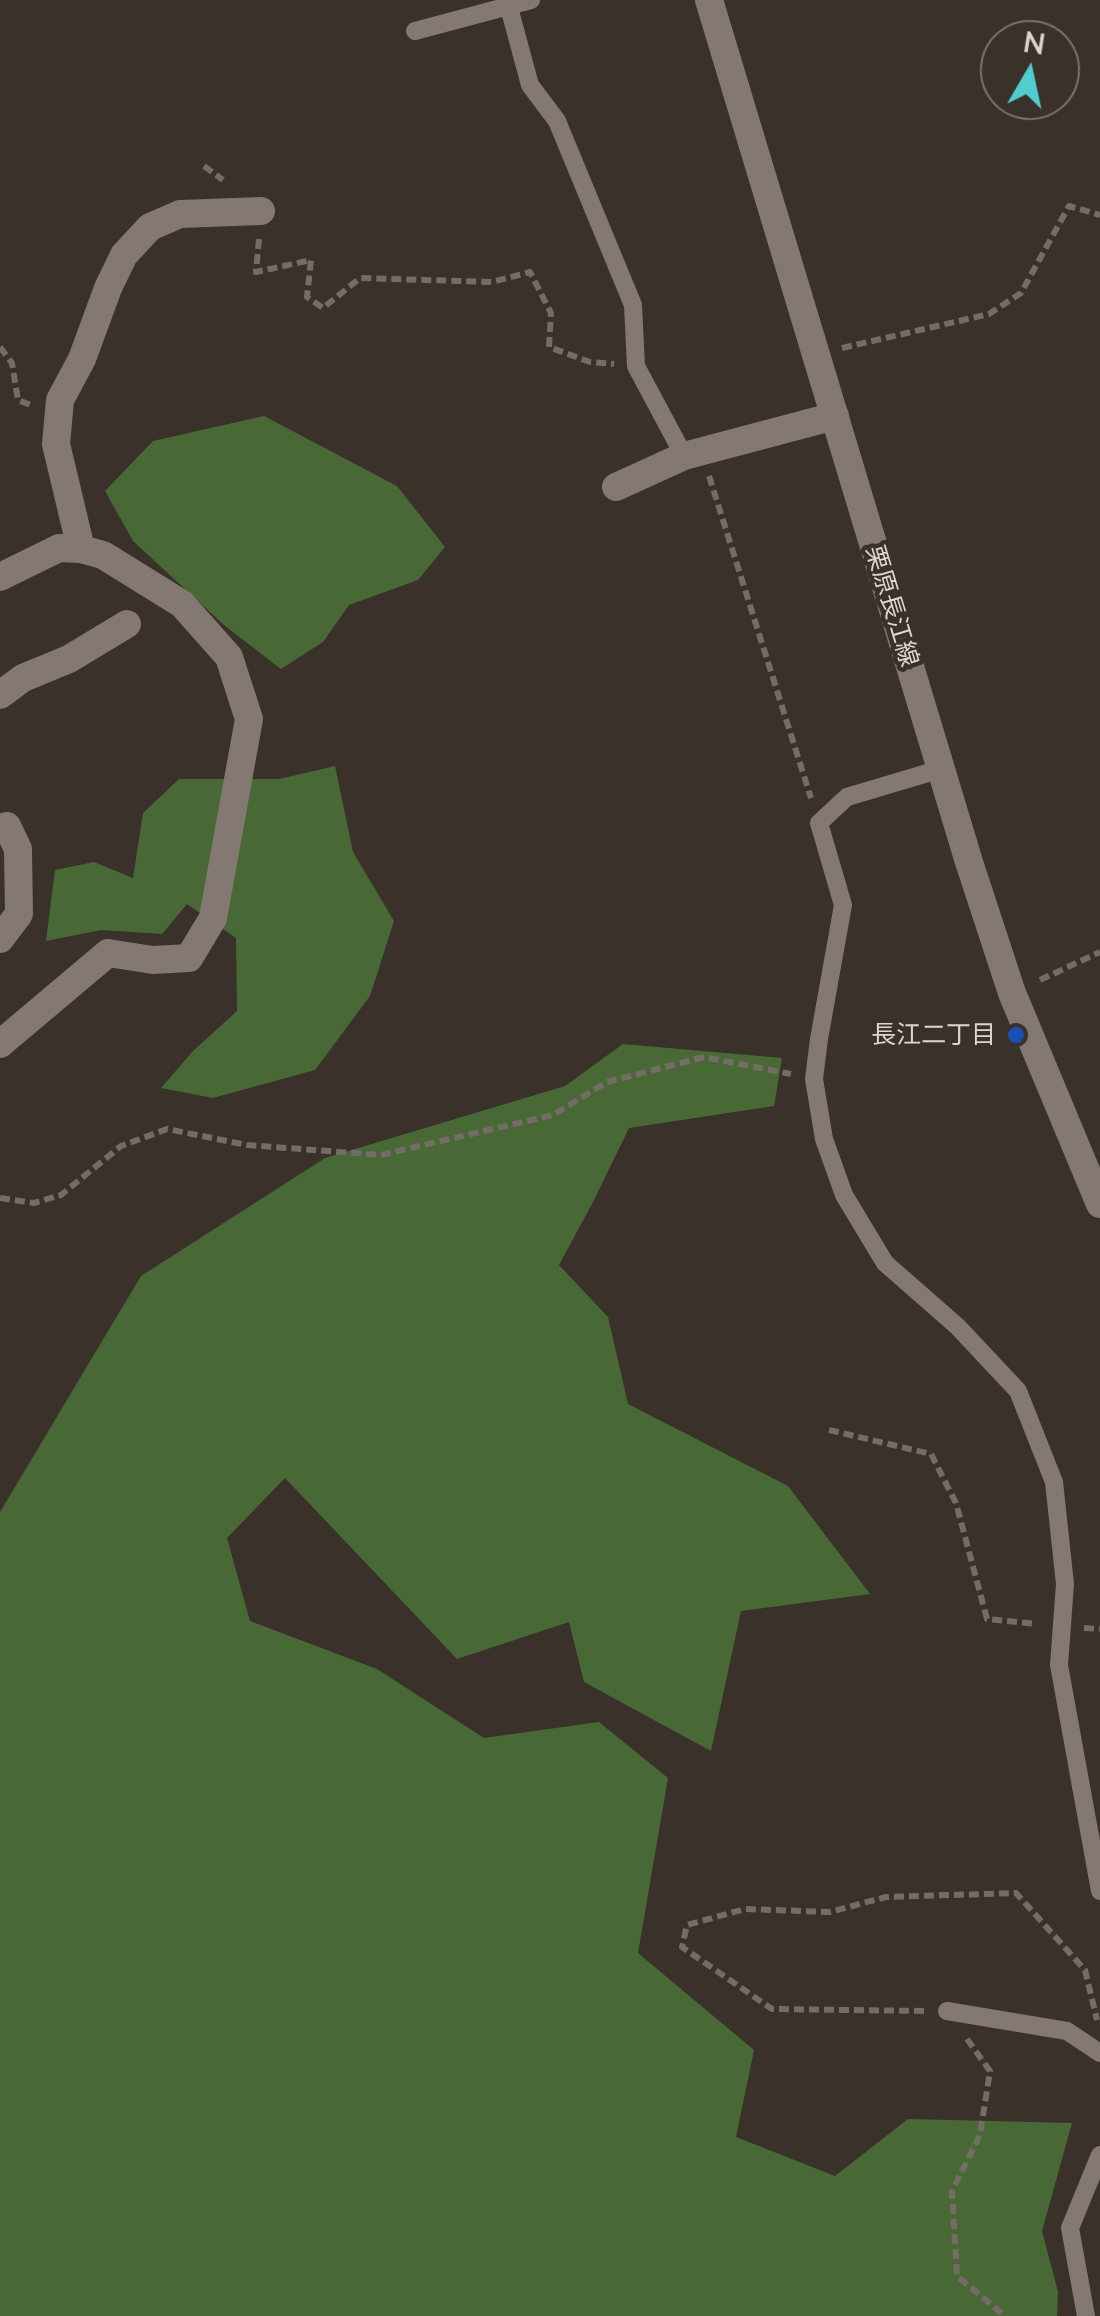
<!DOCTYPE html>
<meta charset="utf-8">
<style>
body{margin:0}
#map{position:relative;width:1100px;height:2316px;overflow:hidden;background:#3a312a;font-family:Lato,sans-serif}
canvas{display:block}
.north{position:absolute;left:980px;top:20px;width:100px;height:100px;box-sizing:border-box;background:#3a312a;border:2px solid #7b736d;border-radius:50%;rotate:9deg;font-size:28px;font-weight:700;line-height:40px;text-align:center;color:#dcd5d2}
.north::after{content:'';display:block;margin:auto;width:35px;height:45px;background:#52cdcf;clip-path:polygon(50% 0,100% 100%,50% 72%,0 100%)}
</style>
<div id="map">
<canvas width="1100" height="2316"></canvas>
<div class="north">N</div>
</div>
<script>
const context = document.querySelector('canvas').getContext('2d');
context.lineJoin = 'round';
function fillPath(path, color) { context.fillStyle = color; context.fill(path, 'evenodd'); }
const toPath = rows => new Path2D(rows.map(r => 'M' + r).join(''));
function trace(path, color, width, dash) { context.strokeStyle = color; context.lineWidth = width; context.lineCap = dash ? 'butt' : 'round'; context.setLineDash(dash || []); context.stroke(path); }
function drawText(font, color, halo, rows, align = 'center') {
  context.font = font + ' Lato,"Noto Sans JP",sans-serif'; context.lineWidth = 9; context.setLineDash([]); context.textBaseline = 'middle'; context.strokeStyle = halo; context.fillStyle = color; for (const [text, x, y, turn = 0] of rows) {
    context.save(); context.translate(x, y); context.rotate((+turn || 0) * Math.PI / 180); context.textAlign = isNaN(turn) ? turn : align; if (halo) context.strokeText(text, 0, 0); context.fillText(text, 0, 0); context.restore();
  }
}
fillPath(toPath([
 [264,416,397,486,445,547,418,580,349,605,323,642,281,669,225,626,133,541,105,491,153,441],
 [335,766,353,852,394,921,370,996,315,1070,213,1098,161,1088,193,1051,237,1011,236,938,187,904,162,934,101,930,46,941,55,870,94,862,133,878,143,813,179,779,279,779],
 [623,1044,782,1058,774,1106,629,1128,593,1202,559,1265,608,1317,628,1404,788,1486,870,1594,741,1611,711,1751,584,1682,569,1622,457,1659,285,1478,227,1538,250,1621,377,1669,484,1738,599,1722,668,1778,638,1953,754,2050,736,2137,835,2176,908,2119,1072,2123,1042,2231,1058,2292,1057,2316,0,2316,0,1512,141,1276,325,1158,565,1086]
]), '#486936');
trace(toPath([
 [204,166,223,180],
 [259,239,256,272,311,260,307,297,323,308,360,278,492,282,530,272,551,313,549,347,590,362,614,364],
 [0,347,12,363,18,400,33,406],
 [842,348,989,314,1021,293,1069,206,1100,215],
 [709,476,811,798],
 [1040,980,1100,952],
 [0,1198,34,1203,61,1195,121,1146,167,1129,247,1145,381,1155,553,1115,607,1082,704,1057,791,1074],
 [829,1430,931,1454,956,1503,987,1619,1037,1624],
 [1084,1628,1100,1629],
 [924,2011,772,2009,682,1947,687,1925,745,1909,830,1912,886,1897,1016,1893,1085,1970,1097,2020],
 [967,2039,990,2071,980,2135,952,2191,957,2276,1005,2316]
]), '#746c67', 6, [10, 5]);
trace(toPath([
 [507,0,530,85,557,121,633,305,636,366,684,456],
 [415,31,531,0],
 [941,769,847,797,819,823,843,905,819,1039,814,1079,824,1139,844,1195,885,1263,958,1327,1018,1391,1054,1482,1065,1584,1059,1665,1100,1891],
 [947,2011,1067,2031,1100,2053],
 [1086,2316,1070,2228,1100,2155]
]), '#847972', 18);
trace(toPath([
 [616,487,684,456,835,416],
 [81,549,56,444,60,400,82,359,108,288,124,255,150,227,180,214,261,211],
 [0,577,59,548,81,549,103,555,182,604,229,657,249,719,213,918,189,958,153,960,108,953,0,1044],
 [0,695,23,678,69,659,127,624],
 [0,828,7,826,18,849,19,914,0,939]
]), '#847972', 28);
trace(toPath([
 [709,0,969,862,1012,993,1100,1204]
]), '#847972', 28);
for (const [x, y, r, color] of [
 [1016,1035,10,"#1a4fb4"]
]) { const dot = new Path2D(); dot.arc(x, y, r, 0, 2 * Math.PI); context.fillStyle = color; context.fill(dot); trace(dot, '#3a312a', 4); }
drawText('25px', '#dcd5d2', '#3a312a', [
 ["栗原長江線",892,606,73]
]);
drawText('25px', '#dcd5d2', '#3a312a', [
 ["長江二丁目",996,1035]
], 'right');
</script>
